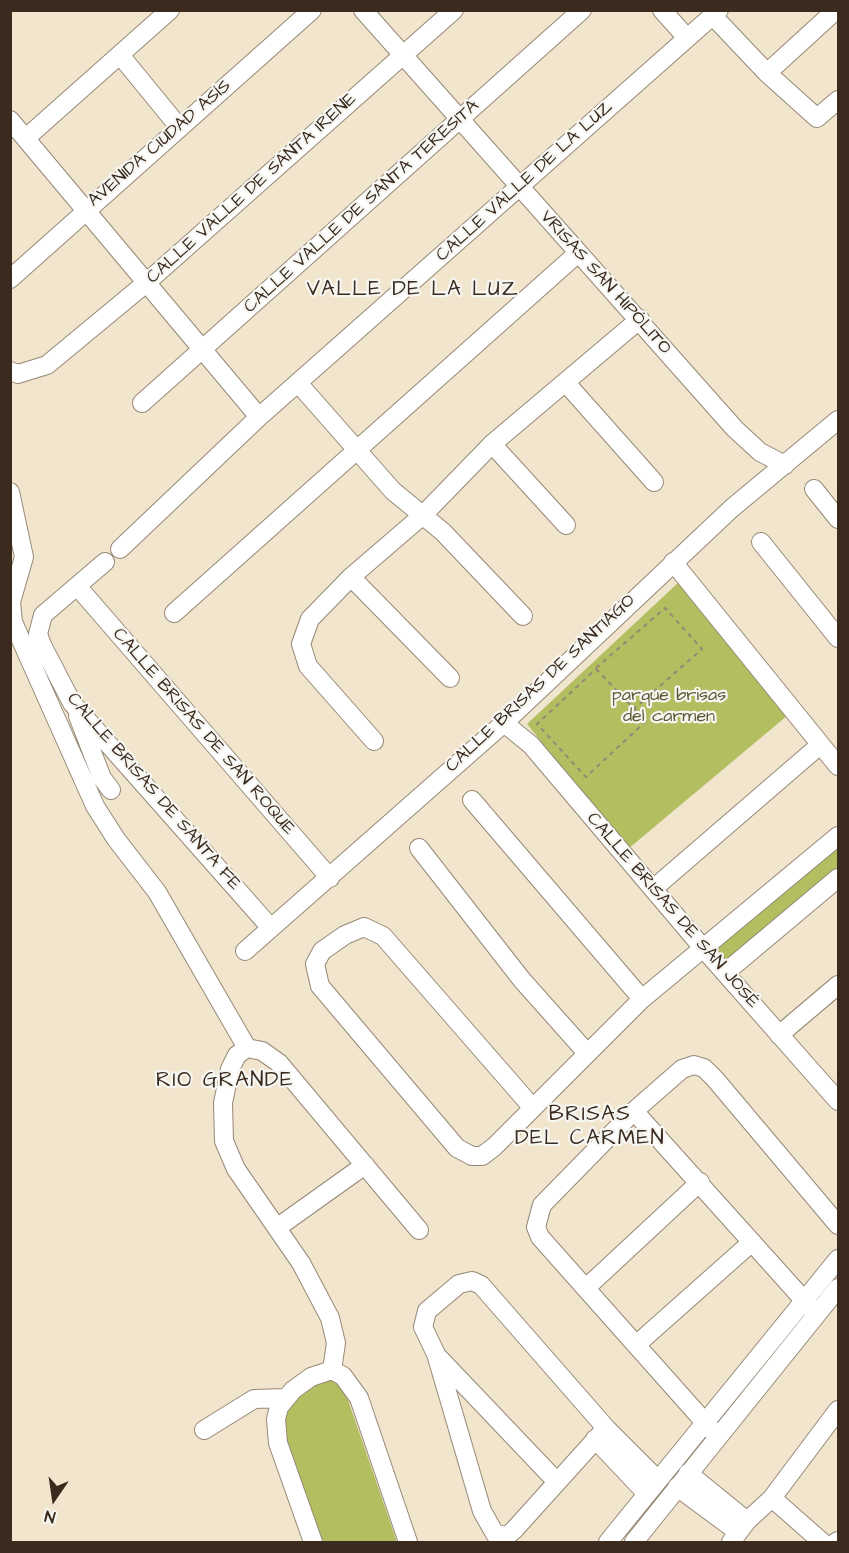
<!DOCTYPE html>
<meta charset="utf-8">
<style>
body{margin:0}
#map{position:relative;width:849px;height:1553px;overflow:hidden;background:#f1e5cd;font-family:"Architects Daughter",sans-serif}
canvas{display:block}
.frame{position:absolute;inset:0;border:12px solid #3b2a1e;pointer-events:none}
.north{position:absolute;left:24px;top:1469px;width:60px;height:60px;-webkit-text-stroke:4px #f6f6f2;paint-order:stroke;rotate:193deg;font-size:16px;font-weight:700;line-height:24px;text-align:center;color:#3b2a1e}
.north::after{content:'';display:block;margin:auto;width:21px;height:27px;background:#3b2a1e;clip-path:polygon(50% 0,100% 100%,50% 72%,0 100%)}
</style>
<div id="map">
<canvas width="849" height="1553"></canvas>
<div class="frame"></div>
<div class="north">N</div>
</div>
<script>
const context = document.querySelector('canvas').getContext('2d');
context.lineJoin = 'round';
function fillPath(path, color) { context.fillStyle = color; context.fill(path, 'evenodd'); }
const toPath = rows => new Path2D(rows.map(r => 'M' + r).join(''));
function trace(path, color, width, dash) { context.strokeStyle = color; context.lineWidth = width; context.lineCap = dash ? 'butt' : 'round'; context.setLineDash(dash || []); context.stroke(path); }
function drawText(font, color, halo, rows, align = 'center') {
  context.font = font + ' "Architects Daughter",sans-serif'; context.lineWidth = 4.5; context.setLineDash([]); context.textBaseline = 'middle'; context.strokeStyle = halo; context.fillStyle = color; for (const [text, x, y, turn = 0] of rows) {
    context.save(); context.translate(x, y); context.rotate((+turn || 0) * Math.PI / 180); context.textAlign = isNaN(turn) ? turn : align; if (halo) context.strokeText(text, 0, 0); context.fillText(text, 0, 0); context.restore();
  }
}
fillPath(toPath([
 [680,581,788,715,628,849,527,724],
 [838,842,838,873,730,965,715,947],
 [328,1378,339,1384,348,1400,397,1542,320,1542,280,1431,287,1408,311,1385]
]), '#b2be60');
const minor = toPath([
 [363,10,735,429,760,452,785,465],
 [662,10,687,38],
 [713,16,767,73,817,118,838,100],
 [120,55,179,127],
 [767,73,836,10],
 [10,120,259,417],
 [26,138,170,10],
 [10,279,312,10],
 [10,371,18,374,47,365,146,283,454,10],
 [298,383,393,491,443,532,523,616],
 [566,383,654,482],
 [142,403,582,10],
 [492,444,566,525],
 [814,489,838,519],
 [10,492,24,557,11,602,13,622,95,806,116,839,157,892,247,1048],
 [761,542,838,638],
 [120,549,259,417,719,10],
 [105,562,43,615,38,634,42,645,72,703,271,928],
 [673,562,838,766],
 [351,577,450,678],
 [77,586,330,878],
 [174,613,578,253],
 [78,716,102,778,111,790],
 [504,723,531,745,703,948,838,1101],
 [374,741,308,666,301,644,310,619,351,577,423,515,492,444,640,319],
 [472,800,642,999],
 [419,848,522,980,587,1053],
 [653,889,820,745],
 [245,951,504,723,732,508,838,420],
 [726,972,838,878],
 [779,1035,838,985],
 [532,1107,383,936,364,927,345,935,322,951,315,964,320,986,457,1148,472,1156,482,1156,494,1147,642,999,838,836],
 [634,1111,811,1308],
 [278,1227,365,1165],
 [586,1288,700,1182],
 [636,1345,752,1242],
 [439,1358,557,1482],
 [332,1370,336,1343,330,1318,301,1263,236,1169,224,1141,223,1103,230,1069,237,1055,247,1048,262,1051,279,1063,419,1230],
 [606,1428,514,1530,507,1536,495,1534,482,1511,436,1354,423,1327,427,1311,459,1284,472,1281,481,1285,606,1428,658,1480],
 [204,1430,254,1399,285,1398],
 [717,1436,540,1237,536,1227,542,1205,634,1111,682,1069,694,1065,704,1068,715,1079,838,1225],
 [595,1439,647,1494],
 [688,1473,747,1521],
 [677,1487,738,1532],
 [772,1498,822,1542],
 [313,1542,278,1443,276,1419,279,1407,293,1390,311,1377,332,1370,343,1376,359,1398,408,1542],
 [608,1542,838,1259],
 [634,1542,838,1288],
 [731,1542,747,1521,772,1498,838,1410],
 [836,1542,838,1541]
]);
trace(minor, '#968876', 20);
trace(toPath([
 [596,668,665,608,702,649,634,709],
 [596,669,646,721,586,777,537,724,596,669]
]), '#968876', 2, [4.5, 4.5]);
trace(minor, '#fff', 18);
drawText('18px', '#3b2a1e', '#f6f6f2', [
 ["AVENIDA CIUDAD ASÍS",160,144,-41],
 ["CALLE VALLE DE LA LUZ",525,182,-42],
 ["CALLE VALLE DE SANTA IRENE",252,189,-42],
 ["CALLE VALLE DE SANTA TERESITA",362,207,-42],
 ["VRISAS SAN HIPÓLITO",605,283,48],
 ["CALLE BRISAS DE SANTIAGO",541,684,-43],
 ["CALLE BRISAS DE SAN ROQUE",203,732,49],
 ["CALLE BRISAS DE SANTA FE",153,792,49],
 ["CALLE BRISAS DE SAN JOSÉ",672,911,49]
]);
drawText('18px', '#5f5632', '#f6f6f2', [
 ["parque brisas",669,696],
 ["del carmen",669,717]
]);
context.letterSpacing = '1.5px';
drawText('21px', '#3b2a1e', '#f6f6f2', [
 ["VALLE DE LA LUZ",413,291],
 ["RIO GRANDE",225,1082],
 ["BRISAS",590,1116],
 ["DEL CARMEN",590,1140]
]);
context.letterSpacing = '0px';
</script>
